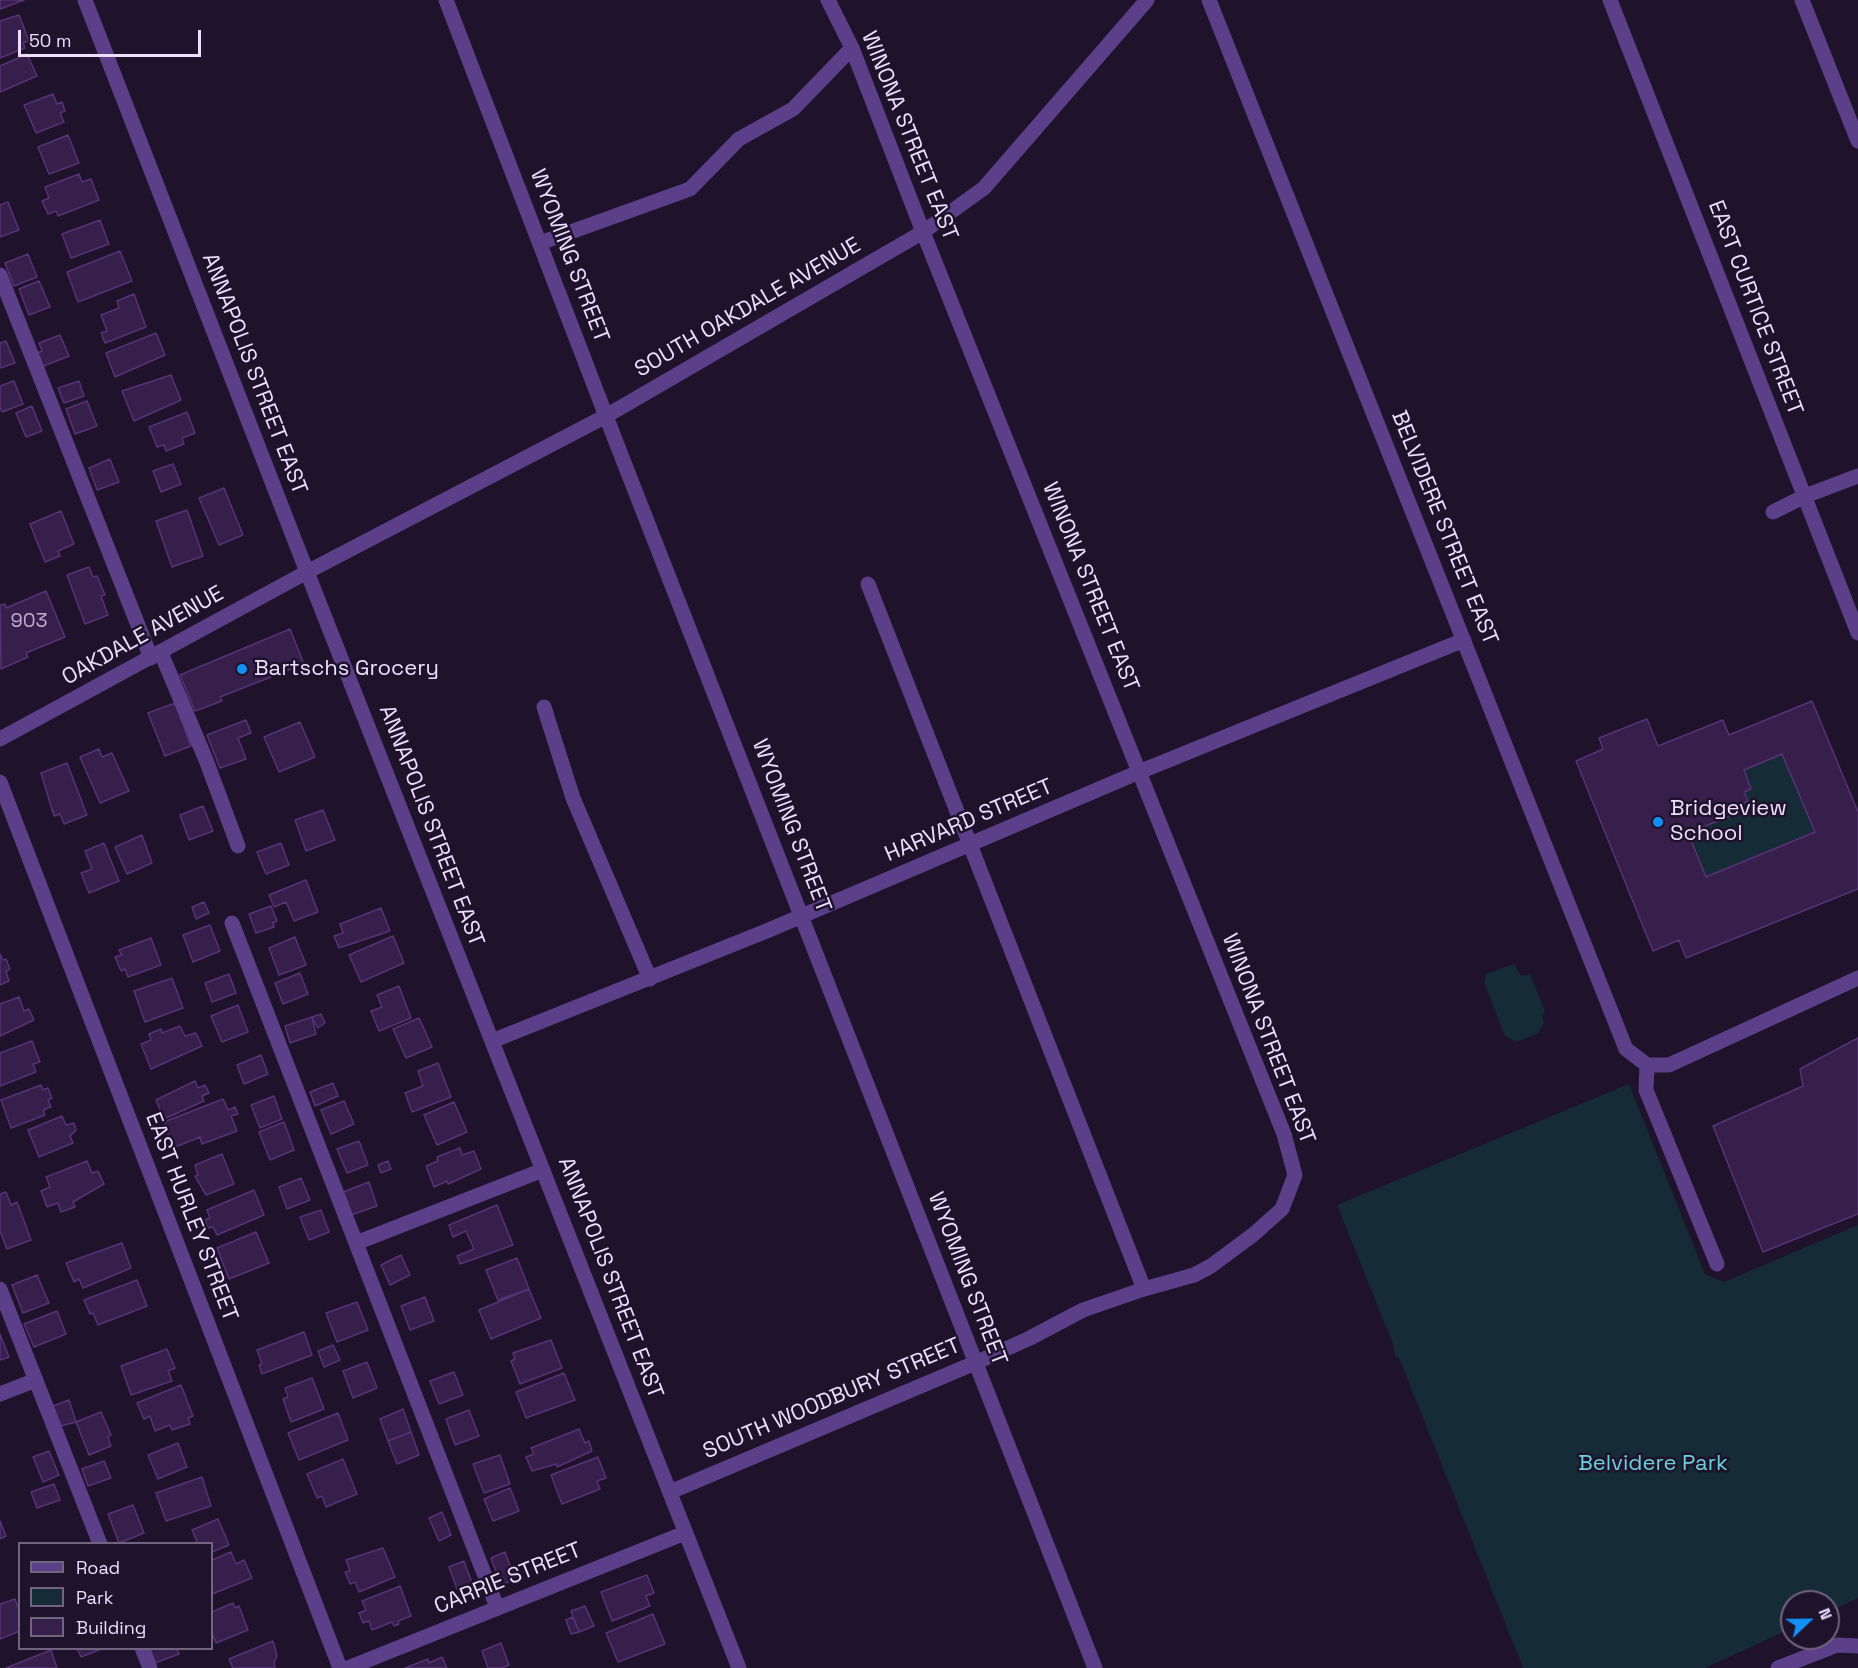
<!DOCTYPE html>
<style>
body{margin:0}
#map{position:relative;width:1858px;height:1668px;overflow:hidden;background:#1f122b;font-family:"Space Grotesk",sans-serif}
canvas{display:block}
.legend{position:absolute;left:18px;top:1542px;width:195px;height:108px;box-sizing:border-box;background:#1f122b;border:2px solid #71647f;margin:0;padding:8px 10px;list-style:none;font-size:18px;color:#ecdefe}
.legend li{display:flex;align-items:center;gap:12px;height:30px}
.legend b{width:30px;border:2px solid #71647f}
.north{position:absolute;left:1780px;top:1590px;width:60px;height:60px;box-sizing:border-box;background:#1f122b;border:2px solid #71647f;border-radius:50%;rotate:68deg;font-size:16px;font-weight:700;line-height:24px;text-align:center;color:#ecdefe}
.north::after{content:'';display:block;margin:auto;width:21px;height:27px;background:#1190f6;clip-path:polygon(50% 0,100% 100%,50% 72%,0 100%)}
.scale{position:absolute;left:18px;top:30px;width:183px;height:27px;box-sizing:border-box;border:3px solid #ecdefe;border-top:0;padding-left:8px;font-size:18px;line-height:21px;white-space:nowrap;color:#ecdefe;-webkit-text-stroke:4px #1f122b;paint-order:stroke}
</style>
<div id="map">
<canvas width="1858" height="1668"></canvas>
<ul class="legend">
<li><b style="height:8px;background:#5b3f88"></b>Road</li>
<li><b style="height:16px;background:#152b35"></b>Park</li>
<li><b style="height:16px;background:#371f4b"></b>Building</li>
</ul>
<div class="north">N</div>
<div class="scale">50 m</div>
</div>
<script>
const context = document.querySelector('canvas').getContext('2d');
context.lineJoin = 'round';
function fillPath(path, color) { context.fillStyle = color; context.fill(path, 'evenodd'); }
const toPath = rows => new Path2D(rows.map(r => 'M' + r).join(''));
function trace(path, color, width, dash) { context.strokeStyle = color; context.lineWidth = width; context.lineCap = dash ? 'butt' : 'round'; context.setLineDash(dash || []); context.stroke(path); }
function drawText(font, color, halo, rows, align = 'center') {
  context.font = font + ' "Space Grotesk",sans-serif'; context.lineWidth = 5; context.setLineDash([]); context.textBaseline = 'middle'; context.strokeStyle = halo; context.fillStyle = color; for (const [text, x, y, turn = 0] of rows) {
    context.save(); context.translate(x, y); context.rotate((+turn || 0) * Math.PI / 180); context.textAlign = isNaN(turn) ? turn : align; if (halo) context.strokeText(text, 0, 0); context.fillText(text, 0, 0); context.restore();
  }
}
fillPath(toPath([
 [1782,754,1815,832,1706,877,1688,833,1739,812,1737,806,1748,801,1744,792,1751,788,1744,770],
 [1514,964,1521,976,1530,974,1545,1011,1542,1017,1544,1023,1538,1033,1517,1042,1505,1036,1484,982,1486,974],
 [1629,1084,1705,1274,1724,1282,1858,1225,1858,1598,1828,1612,1828,1602,1792,1602,1792,1628,1705,1668,1523,1668,1399,1358,1395,1356,1393,1344,1337,1205]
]), '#152b35');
const building = toPath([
 [0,0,24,0,0,9,0,0],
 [19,15,29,41,23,43,25,48,0,58,0,21,19,15],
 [27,54,37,76,0,92,0,66,27,54],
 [53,94,57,104,62,102,65,111,60,113,64,122,36,133,24,105,53,94],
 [68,135,79,163,49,174,38,147,68,135],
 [79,174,82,182,91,179,99,200,58,216,56,211,48,214,42,201,49,198,45,187,79,174],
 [8,202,19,230,0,237,0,205,8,202],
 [100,220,109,244,71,258,62,234,100,220],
 [120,251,132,281,78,302,67,272,120,251],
 [28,254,37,277,14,286,5,263,28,254],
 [39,281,50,307,29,315,19,289,39,281],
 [134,294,146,327,105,343,101,333,107,331,101,315,119,308,117,301,134,294],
 [156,333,165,355,115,377,106,353,156,333],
 [60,335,69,356,41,367,36,354,42,351,39,343,60,335],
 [6,341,15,363,0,368,0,343,6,341],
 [171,375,181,400,134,421,122,391,171,375],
 [14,381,23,404,2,412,0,407,0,386,14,381],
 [79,381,84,396,64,403,58,388,79,381],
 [87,401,97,426,75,434,66,409,87,401],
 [32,406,42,431,26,437,16,413,32,406],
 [187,412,195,433,182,438,184,444,166,451,164,445,157,447,149,427,187,412],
 [110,459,119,482,97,490,89,468,110,459],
 [173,464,181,484,161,492,153,471,173,464],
 [224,488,243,535,219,545,199,498,224,488],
 [187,510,203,556,172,567,156,521,187,510],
 [61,511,74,544,58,551,60,556,45,562,30,524,61,511],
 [89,567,93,577,97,576,105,595,101,596,108,615,85,624,67,575,89,567],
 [46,591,65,637,26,653,28,657,1,669,0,605,5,604,6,608,46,591],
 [290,629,304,664,220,697,222,701,195,711,180,675,290,629],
 [1812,701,1858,812,1858,889,1686,958,1679,940,1653,951,1576,761,1603,749,1599,738,1647,719,1658,746,1723,720,1729,735,1812,701],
 [1782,754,1815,832,1706,877,1688,833,1740,812,1737,806,1748,801,1744,792,1751,789,1744,770,1782,754],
 [175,703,191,746,165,756,148,713,175,703],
 [246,720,251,733,238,738,246,759,220,768,207,735,246,720],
 [300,722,315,757,279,772,264,737,300,722],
 [99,749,102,757,112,753,129,791,100,803,80,757,99,749],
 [67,763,87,815,64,824,60,814,54,816,41,773,67,763],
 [203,806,213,831,189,840,180,815,203,806],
 [323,810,335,840,306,851,295,820,323,810],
 [142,835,152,863,127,874,115,847,142,835],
 [104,843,119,881,89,893,81,873,92,869,85,851,104,843],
 [281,843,289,865,266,874,257,852,281,843],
 [306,880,318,912,294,921,286,902,274,907,269,895,306,880],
 [204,902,209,913,196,919,192,907,204,902],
 [271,906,277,921,273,923,274,927,256,933,249,914,271,906],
 [381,908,390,931,339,948,334,936,343,933,340,924,381,908],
 [210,925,220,951,193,962,183,935,210,925],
 [393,936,404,963,361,982,349,955,393,936],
 [295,937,306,965,279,975,269,948,295,937],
 [151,938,161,965,128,977,125,969,121,971,115,957,122,955,119,950,151,938],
 [0,954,3,960,6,959,10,969,6,971,9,981,0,985,0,954],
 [300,973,308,994,283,1004,275,983,300,973],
 [229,974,236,993,212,1002,205,983,229,974],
 [172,978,183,1008,145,1022,134,991,172,978],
 [399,986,411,1018,379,1031,371,1011,382,1007,377,995,399,986],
 [19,997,24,1011,29,1009,34,1020,0,1036,0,1004,19,997],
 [238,1005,248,1032,222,1042,211,1016,238,1005],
 [321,1014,325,1023,318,1028,312,1017,321,1014],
 [312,1017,316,1034,290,1043,285,1026,312,1017],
 [419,1018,432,1047,406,1058,393,1029,419,1018],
 [180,1026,185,1036,196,1033,202,1046,151,1069,141,1044,151,1040,149,1034,161,1029,162,1033,180,1026],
 [1858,1038,1858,1214,1763,1252,1713,1126,1803,1086,1800,1069,1858,1038],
 [32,1041,40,1062,33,1064,36,1072,0,1086,0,1053,32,1041],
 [261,1055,268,1074,244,1084,237,1065,261,1055],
 [438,1063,451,1097,412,1112,405,1093,423,1086,418,1071,438,1063],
 [195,1081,198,1088,205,1085,209,1093,202,1096,204,1101,164,1119,156,1100,195,1081],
 [333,1083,338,1096,315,1106,310,1092,333,1083],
 [41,1085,43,1090,48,1088,52,1098,48,1100,51,1107,43,1110,45,1115,11,1128,1,1100,41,1085],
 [274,1096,282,1119,260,1128,251,1105,274,1096],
 [223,1099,228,1110,235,1107,238,1114,231,1116,237,1131,202,1144,200,1137,173,1148,164,1122,223,1099],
 [344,1101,354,1124,331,1134,321,1110,344,1101],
 [454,1102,467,1132,437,1145,424,1115,454,1102],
 [62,1116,66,1125,74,1123,76,1130,70,1136,73,1143,39,1157,28,1130,62,1116],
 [284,1122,294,1150,270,1160,259,1132,284,1122],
 [359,1141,368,1165,347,1173,337,1149,359,1141],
 [460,1148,462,1155,474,1151,481,1169,448,1184,447,1181,434,1187,426,1166,438,1161,437,1157,460,1148],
 [222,1154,234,1184,206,1195,195,1176,198,1175,195,1165,222,1154],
 [87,1161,92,1173,98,1171,104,1184,73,1202,75,1207,61,1212,58,1203,47,1207,41,1191,50,1187,46,1177,87,1161],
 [388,1161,391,1169,381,1173,378,1165,388,1161],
 [301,1178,310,1200,287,1209,279,1187,301,1178],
 [369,1182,377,1206,351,1215,343,1192,369,1182],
 [254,1190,264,1215,217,1235,213,1227,208,1228,205,1220,210,1218,207,1210,254,1190],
 [6,1192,11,1205,17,1202,31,1240,7,1249,0,1231,0,1194,6,1192],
 [497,1205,513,1245,460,1264,457,1256,474,1249,466,1231,453,1237,449,1225,497,1205],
 [321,1210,329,1232,309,1240,300,1217,321,1210],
 [256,1232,269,1263,229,1279,217,1248,256,1232],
 [122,1243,131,1268,83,1288,79,1279,74,1282,66,1263,122,1243],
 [401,1255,410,1275,390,1285,381,1265,401,1255],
 [517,1258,529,1289,498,1300,486,1270,517,1258],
 [37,1275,49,1303,23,1313,12,1285,37,1275],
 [137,1280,147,1306,98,1325,93,1313,90,1314,84,1300,137,1280],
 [529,1289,541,1318,491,1339,479,1310,529,1289],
 [425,1297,434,1321,410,1330,401,1306,425,1297],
 [357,1302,368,1330,337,1342,326,1313,357,1302],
 [57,1311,66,1334,34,1347,24,1324,57,1311],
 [304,1332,312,1355,262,1374,259,1365,262,1364,257,1350,304,1332],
 [0,1334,9,1357,0,1360,0,1334],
 [551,1340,562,1368,520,1384,511,1361,515,1359,513,1353,551,1340],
 [333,1345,340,1360,324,1367,318,1351,333,1345],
 [167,1349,175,1368,168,1371,172,1381,131,1395,121,1366,167,1349],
 [367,1362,377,1388,353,1398,343,1371,367,1362],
 [454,1372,463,1395,439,1404,430,1381,454,1372],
 [564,1373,575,1400,526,1418,516,1392,564,1373],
 [312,1378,324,1409,291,1422,283,1399,288,1397,285,1388,312,1378],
 [181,1385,193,1416,188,1418,190,1424,172,1430,170,1425,155,1431,150,1416,144,1419,137,1403,181,1385],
 [69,1400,76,1422,61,1426,53,1406,69,1400],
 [403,1409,411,1432,388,1441,380,1419,403,1409],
 [469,1410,479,1436,455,1445,446,1419,469,1410],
 [101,1412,111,1435,108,1437,111,1446,89,1455,76,1422,101,1412],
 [338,1413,348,1440,299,1460,288,1433,338,1413],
 [579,1429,585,1443,589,1441,592,1451,557,1467,556,1464,532,1471,526,1457,534,1454,531,1448,579,1429],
 [411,1432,419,1455,397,1464,388,1441,411,1432],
 [178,1443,187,1467,158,1479,148,1455,178,1443],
 [49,1451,59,1475,43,1482,33,1457,49,1451],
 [500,1455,510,1484,484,1493,473,1464,500,1455],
 [598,1457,606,1478,597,1481,600,1489,562,1504,551,1475,598,1457],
 [343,1459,357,1494,326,1507,322,1496,317,1498,307,1474,343,1459],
 [104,1461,111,1478,88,1486,82,1469,104,1461],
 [202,1477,211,1506,166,1521,156,1493,202,1477],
 [54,1484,60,1500,37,1508,31,1492,54,1484],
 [510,1488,519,1511,493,1521,484,1499,510,1488],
 [133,1505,144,1533,119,1543,108,1514,133,1505],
 [442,1512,451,1535,439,1541,429,1518,442,1512],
 [218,1519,229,1545,212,1552,212,1544,198,1544,192,1530,218,1519],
 [0,1521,6,1536,0,1539,0,1521],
 [383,1548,395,1577,359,1592,355,1582,350,1584,345,1572,350,1571,346,1560,383,1548],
 [231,1552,236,1564,244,1560,252,1578,212,1594,212,1560,231,1552],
 [505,1552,515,1579,501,1585,491,1558,505,1552],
 [464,1561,472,1583,457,1589,449,1567,464,1561],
 [647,1575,654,1593,646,1596,650,1606,612,1621,601,1592,647,1575],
 [400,1586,411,1616,398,1621,399,1624,394,1626,392,1622,372,1630,369,1621,363,1623,359,1613,366,1610,362,1601,400,1586],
 [15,1599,20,1612,20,1631,0,1639,0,1604,15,1599],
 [233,1603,235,1608,239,1606,248,1630,216,1643,212,1633,212,1612,233,1603],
 [585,1606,594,1626,579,1632,571,1611,585,1606],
 [653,1614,665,1644,618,1662,606,1633,653,1614],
 [573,1617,579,1632,571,1634,566,1620,573,1617],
 [273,1641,277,1656,274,1663,275,1668,233,1668,229,1659,273,1641],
 [501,1643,509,1665,502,1668,488,1668,482,1651,501,1643],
 [77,1648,104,1648,81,1657,77,1648],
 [150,1648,177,1648,179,1654,155,1663,150,1648],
 [51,1650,57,1668,6,1668,51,1650],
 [442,1657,447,1668,405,1668,428,1659,429,1663,442,1657]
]);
fillPath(building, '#371f4b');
trace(building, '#573276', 1.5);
trace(toPath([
 [85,0,307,572,739,1668],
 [446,0,616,442,1095,1668],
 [1209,0,1626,1049,1647,1065],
 [1610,0,1858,633],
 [1802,0,1858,141],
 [540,243,690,189,739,139,793,109,852,48],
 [0,275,151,658],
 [1773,512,1805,496,1858,476],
 [868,584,1144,1289],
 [161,653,206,760,238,846],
 [544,707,573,798,650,979],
 [0,739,307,572,606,416,923,232,984,188,1147,0],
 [0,782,340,1668],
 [232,923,497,1607],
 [492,1041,769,930,1139,772,1464,640],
 [1647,1065,1669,1065,1858,978],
 [1647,1065,1646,1090,1717,1264],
 [356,1243,543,1170],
 [0,1289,100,1544],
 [0,1394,36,1380],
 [670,1492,975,1363,1030,1338,1083,1310,1144,1289,1194,1275,1211,1266,1254,1234,1282,1209,1295,1175,1284,1134,923,232,852,48,828,0],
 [142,1648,150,1668],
 [348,1668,685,1533],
 [1778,1668,1837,1645,1858,1646]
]), '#5b3f88', 15);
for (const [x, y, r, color] of [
 [242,669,6,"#1190f6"],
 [1658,822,6,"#1190f6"]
]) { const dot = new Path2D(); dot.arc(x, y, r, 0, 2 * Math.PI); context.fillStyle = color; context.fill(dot); trace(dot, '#1f122b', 2); }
drawText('20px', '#bfaed1', null, [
 ["903",29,622]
]);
drawText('22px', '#ecdefe', '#1f122b', [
 ["WINONA STREET EAST",909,136,68],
 ["WYOMING STREET",569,256,69],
 ["SOUTH OAKDALE AVENUE",748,308,-30],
 ["EAST CURTICE STREET",1755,308,69],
 ["ANNAPOLIS STREET EAST",254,374,69],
 ["BELVIDERE STREET EAST",1444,528,68],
 ["WINONA STREET EAST",1090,587,68],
 ["OAKDALE AVENUE",143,636,-29],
 ["HARVARD STREET",969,821,-23],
 ["ANNAPOLIS STREET EAST",431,826,69],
 ["WYOMING STREET",791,826,69],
 ["WINONA STREET EAST",1268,1039,69],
 ["EAST HURLEY STREET",191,1217,69],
 ["ANNAPOLIS STREET EAST",610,1278,69],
 ["WYOMING STREET",967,1279,69],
 ["SOUTH WOODBURY STREET",832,1399,-23],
 ["CARRIE STREET",508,1579,-22]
]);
drawText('22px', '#ecdefe', '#1f122b', [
 ["Bartschs Grocery",254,669],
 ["Bridgeview",1670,809],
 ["School",1670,834]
], 'left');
drawText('22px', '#6ad2dd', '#1f122b', [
 ["Belvidere Park",1653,1464]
]);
</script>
